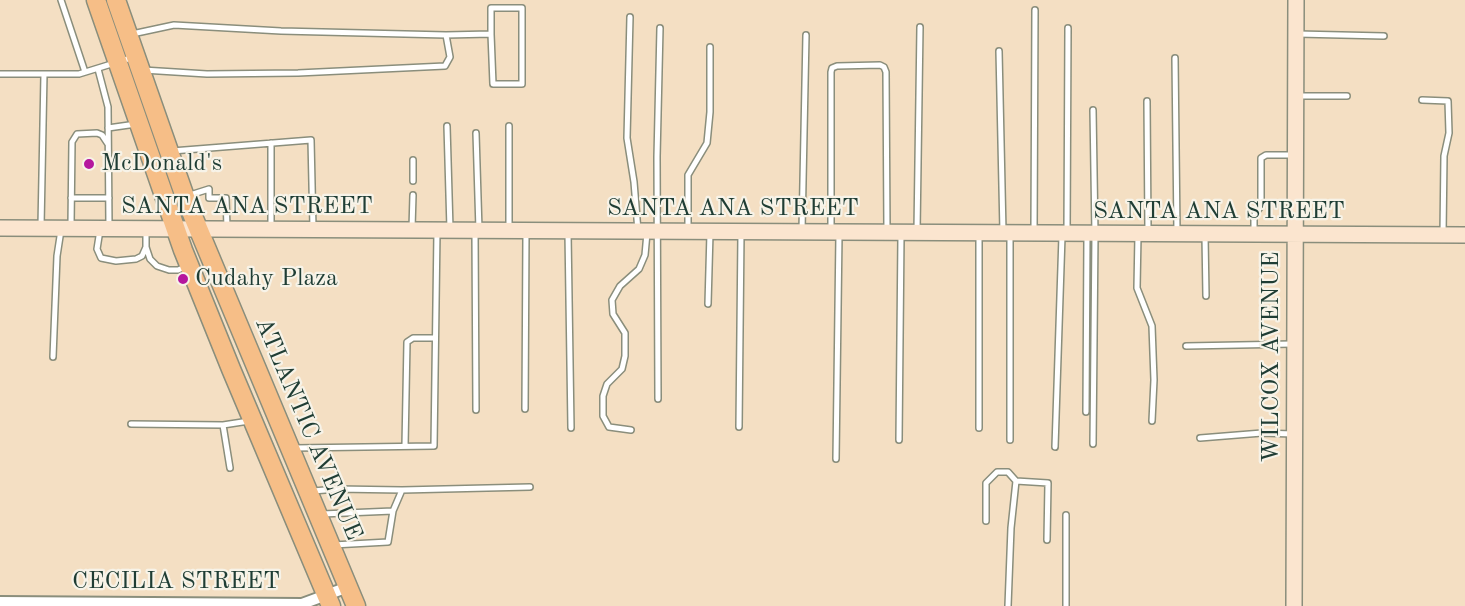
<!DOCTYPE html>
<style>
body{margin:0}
canvas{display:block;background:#f4dfc3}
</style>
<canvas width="1465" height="606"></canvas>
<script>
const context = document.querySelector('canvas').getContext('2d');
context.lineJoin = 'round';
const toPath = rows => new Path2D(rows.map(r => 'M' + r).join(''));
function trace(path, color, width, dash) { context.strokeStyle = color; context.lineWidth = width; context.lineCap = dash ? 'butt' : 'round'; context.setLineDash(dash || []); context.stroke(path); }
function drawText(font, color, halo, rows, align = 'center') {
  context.font = font + ' "Old Standard TT",serif'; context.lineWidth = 4.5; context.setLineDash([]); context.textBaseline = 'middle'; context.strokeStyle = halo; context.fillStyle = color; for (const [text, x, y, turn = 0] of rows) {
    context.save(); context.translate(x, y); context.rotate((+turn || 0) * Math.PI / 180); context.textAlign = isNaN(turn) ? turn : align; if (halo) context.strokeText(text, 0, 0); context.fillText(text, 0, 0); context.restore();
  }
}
const lane = toPath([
 [61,0,85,72],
 [630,17,627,138,634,182,638,231],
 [132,34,174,25,281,31,446,35,450,57,445,66,298,73,207,74,143,70],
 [1298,34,1384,36],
 [446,35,491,34,491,8,522,8,522,84,493,84,491,34],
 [999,51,1003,232],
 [1175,58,1177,232],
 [98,69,108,107,109,227],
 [0,74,79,74,134,57],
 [1298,96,1347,96],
 [1422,100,1448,101,1449,133,1444,156,1443,234],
 [1147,101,1148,232],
 [447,126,450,229],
 [509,126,509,229],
 [108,128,136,124],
 [476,133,479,230],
 [271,143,271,228],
 [172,151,311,140,313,228],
 [413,181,413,160],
 [187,196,209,189,209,198,226,198,227,227],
 [71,198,109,198],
 [71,225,72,142,77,134,97,133,102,135,108,144],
 [41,226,44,74],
 [412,228,413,195],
 [100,230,97,249,101,258,116,261,136,259,142,256,146,247],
 [146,230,146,247,150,259,157,266,169,270,178,270,185,267],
 [688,230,688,175,707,143,710,112,710,47],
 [802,230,806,35],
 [917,231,920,27],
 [1034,231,1035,10],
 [475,232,476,410],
 [831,232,831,72,832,68,837,66,880,65,884,67,886,72,887,231],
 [568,233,571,428],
 [1067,233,1068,28],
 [1254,233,1254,216,1261,206,1261,158,1266,155,1294,155],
 [979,235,979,428],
 [1010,235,1010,440],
 [1138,235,1137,288,1152,326,1154,380,1152,421],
 [1205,236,1206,296],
 [708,304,710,233],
 [1186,346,1292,344],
 [53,357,57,256,61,230],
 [658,399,657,157,660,28],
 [525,409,526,233],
 [1086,412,1087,235],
 [131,424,223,425,249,421],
 [223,425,230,468],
 [739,427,741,233],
 [631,430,609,427,603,416,603,396,607,384,622,369,625,356,625,333,613,314,612,300,620,286,639,269,645,255,647,233],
 [1200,438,1262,433,1293,434],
 [899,440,901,235],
 [1093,444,1095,234,1093,110],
 [405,446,407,342,413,338,435,338],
 [1055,447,1062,236],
 [295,448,434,446,437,232],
 [836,459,839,234],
 [402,490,530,487],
 [313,491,337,489,402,490,393,511,388,542,333,545],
 [322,514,393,511],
 [986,521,986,483,997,472,1008,472,1016,481],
 [1008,606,1011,528,1016,481,1048,483,1047,540],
 [1066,606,1066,515]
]);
const street = toPath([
 [0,602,302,604,348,587]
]);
const secondary = toPath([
 [0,228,1465,235],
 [1294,606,1296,0]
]);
const primary = toPath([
 [96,0,183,250,231,369,331,606],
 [116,0,185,197,356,606]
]);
trace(lane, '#8a8e7c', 8);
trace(street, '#8a8e7c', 14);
trace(secondary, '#8a8e7c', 18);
trace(primary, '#8a8e7c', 21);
trace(lane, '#fff', 5);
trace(street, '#fff', 10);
trace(secondary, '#fbe5cf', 15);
trace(primary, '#f6be87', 18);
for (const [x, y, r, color] of [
 [89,164,6,"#b5179e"],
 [183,279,6,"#b5179e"]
]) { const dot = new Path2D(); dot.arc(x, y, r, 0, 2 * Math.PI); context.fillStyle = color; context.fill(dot); trace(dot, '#f7f3e8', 2); }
drawText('24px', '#1f3d34', '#f7f3e8', [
 ["McDonald's",101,164],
 ["Cudahy Plaza",195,279]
], 'left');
drawText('24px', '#1f3d34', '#f7f3e8', [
 ["SANTA ANA STREET",247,207],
 ["SANTA ANA STREET",733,209],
 ["SANTA ANA STREET",1219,212],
 ["WILCOX AVENUE",1272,357,-90],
 ["ATLANTIC AVENUE",308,429,67],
 ["CECILIA STREET",176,582]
]);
</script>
